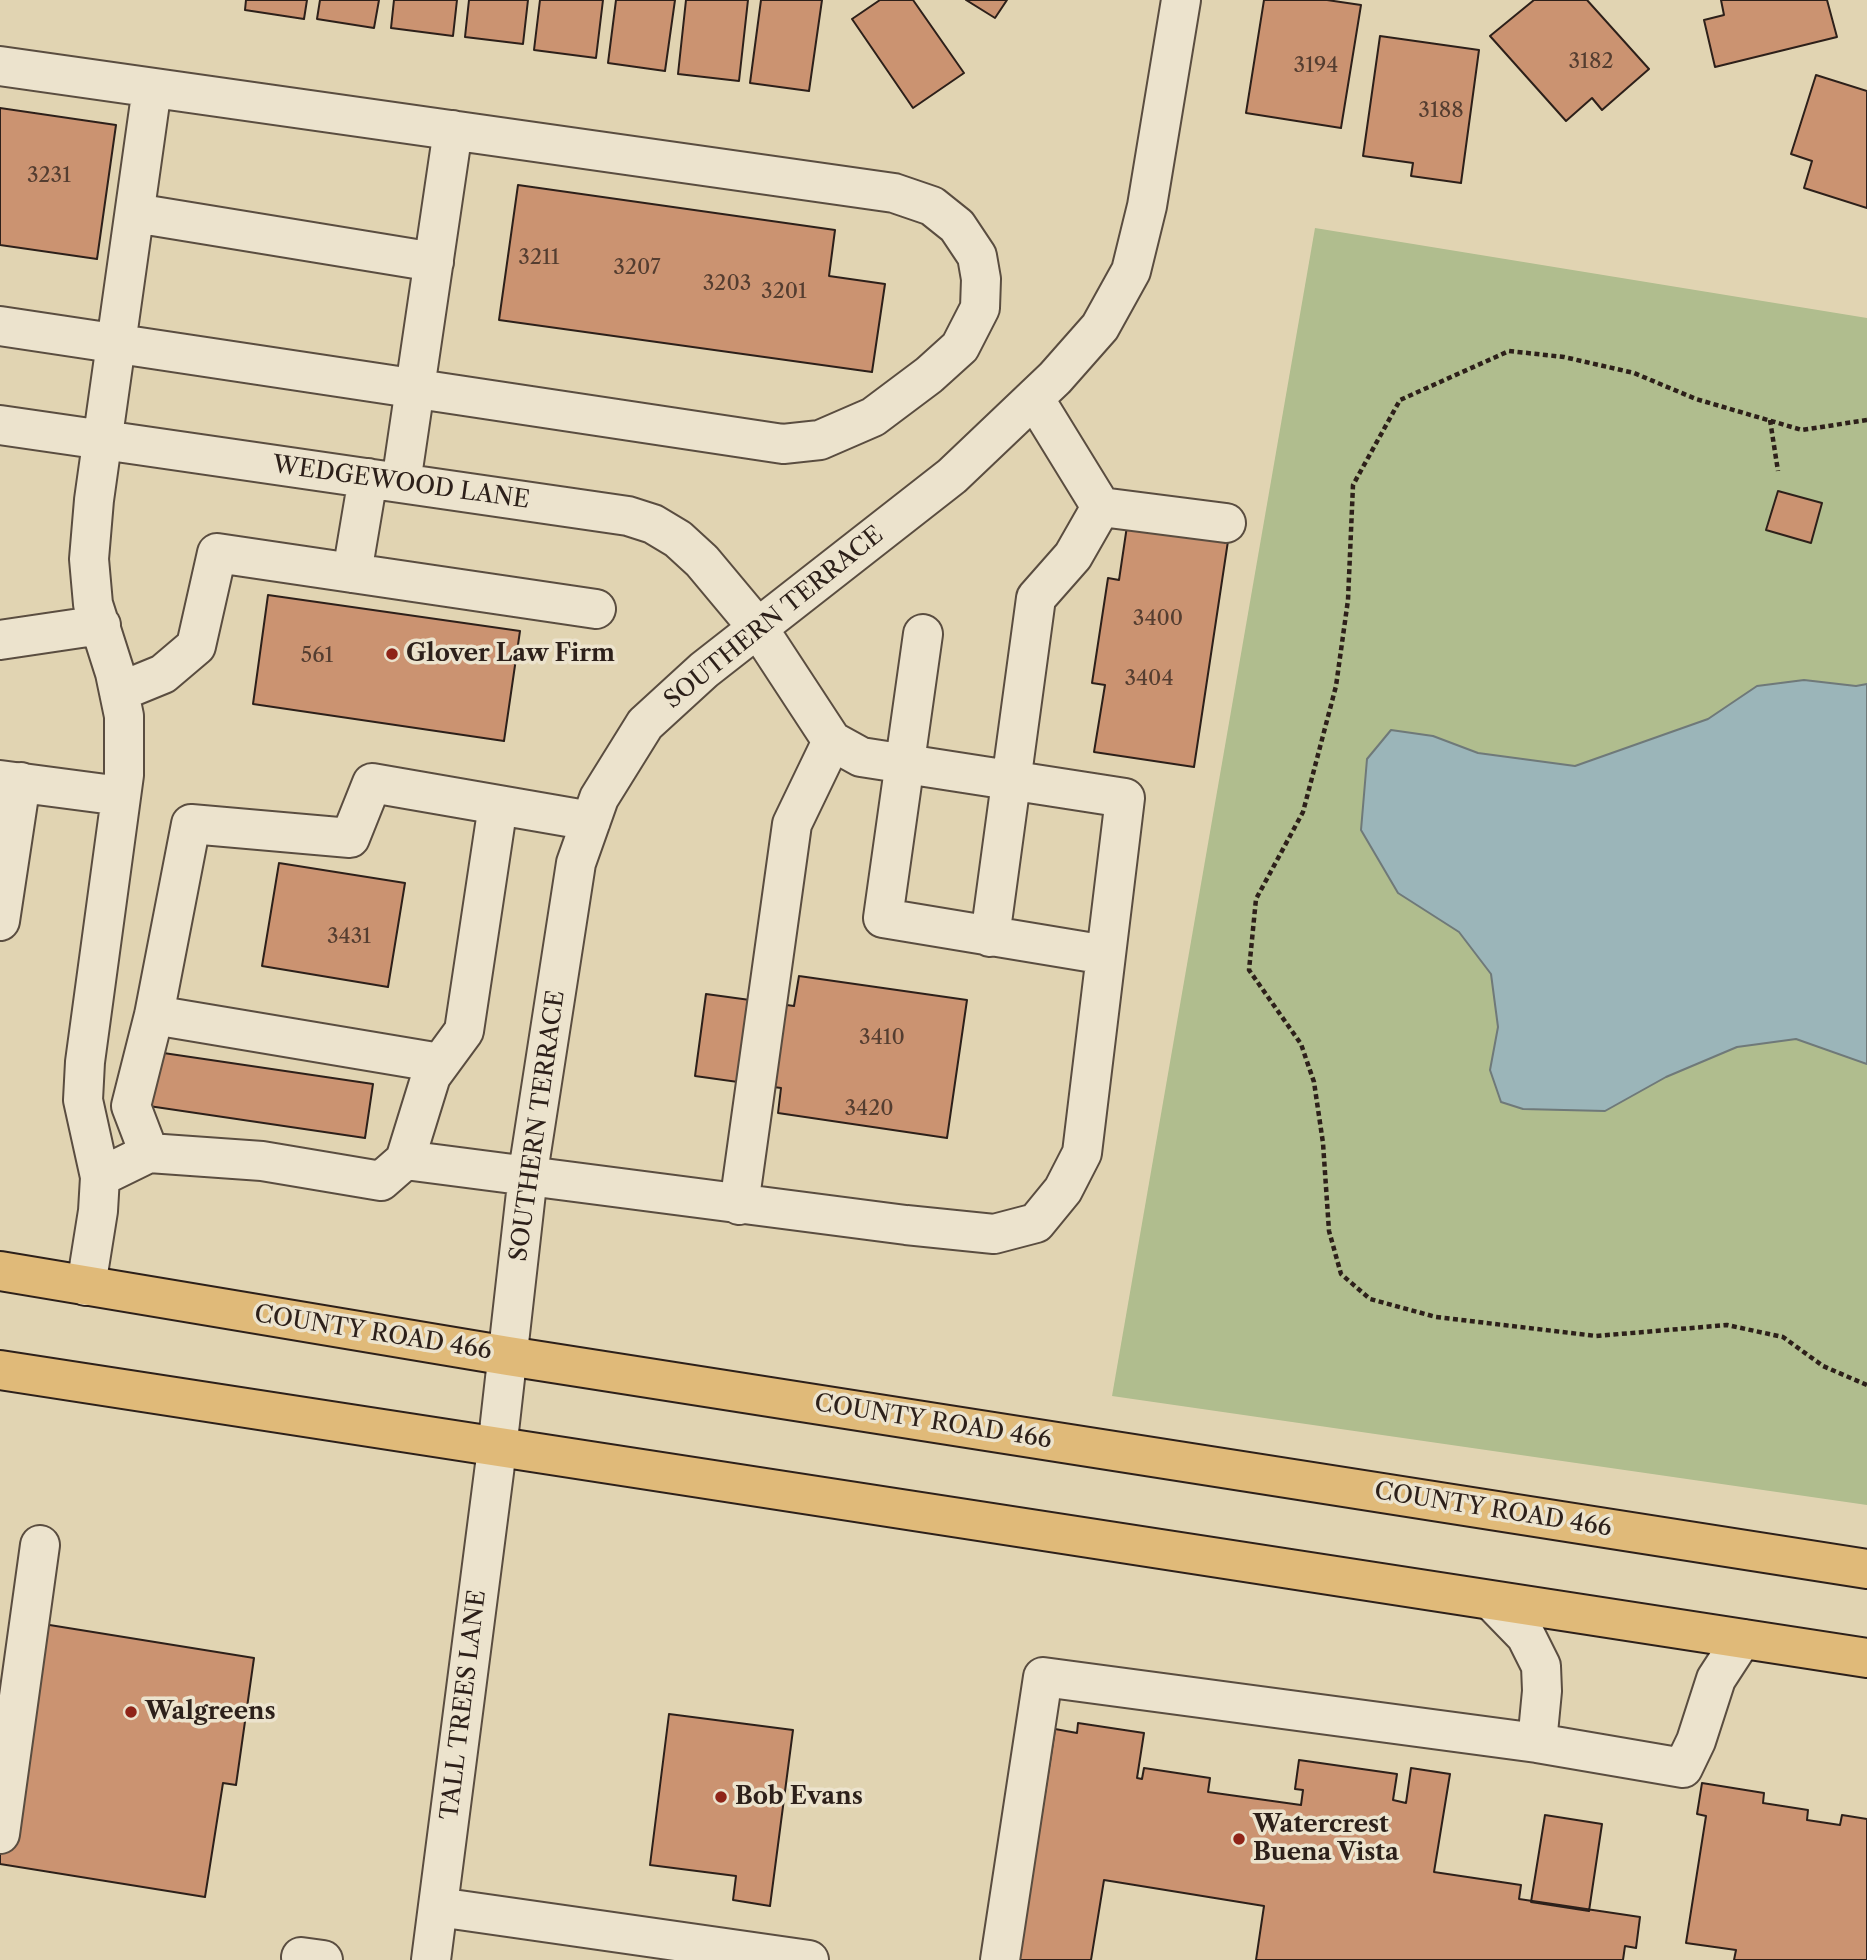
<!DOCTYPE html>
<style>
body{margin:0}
canvas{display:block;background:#e1d4b2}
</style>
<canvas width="1867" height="1960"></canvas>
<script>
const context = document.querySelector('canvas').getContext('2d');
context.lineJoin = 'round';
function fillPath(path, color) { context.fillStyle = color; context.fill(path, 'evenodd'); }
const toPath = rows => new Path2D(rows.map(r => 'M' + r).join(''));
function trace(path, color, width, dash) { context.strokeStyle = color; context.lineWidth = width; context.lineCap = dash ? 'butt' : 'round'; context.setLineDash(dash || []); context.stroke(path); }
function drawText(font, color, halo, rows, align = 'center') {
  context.font = font + ' "Libre Caslon Text",serif'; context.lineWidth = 7; context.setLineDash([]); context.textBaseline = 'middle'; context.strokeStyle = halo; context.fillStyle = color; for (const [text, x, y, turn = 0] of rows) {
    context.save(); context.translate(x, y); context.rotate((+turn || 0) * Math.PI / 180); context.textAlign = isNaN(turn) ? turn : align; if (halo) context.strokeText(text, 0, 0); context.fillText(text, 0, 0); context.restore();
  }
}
fillPath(toPath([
 [1315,228,1867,318,1867,1505,1112,1396]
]), '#b0bd8e');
const water = toPath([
 [1804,680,1856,686,1867,684,1867,1064,1796,1039,1737,1047,1666,1077,1605,1111,1523,1109,1501,1102,1490,1070,1498,1027,1491,974,1459,932,1398,893,1361,830,1367,759,1391,730,1433,736,1478,753,1575,766,1708,719,1757,686,1804,680]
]);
fillPath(water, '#9bb5b9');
trace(water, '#6f7979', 2);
const building = toPath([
 [246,0,307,0,304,19,245,10,246,0],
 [320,0,379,0,374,28,317,19,320,0],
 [394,0,457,0,453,36,391,28,394,0],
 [469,0,528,0,523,44,465,37,469,0],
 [540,0,603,0,596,58,534,50,540,0],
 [616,0,675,0,665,71,608,63,616,0],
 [686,0,748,0,739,81,678,74,686,0],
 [761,0,822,0,809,91,750,83,761,0],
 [880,0,913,0,964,73,913,108,852,19,880,0],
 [966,0,1007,0,995,18,966,0],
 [1264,0,1327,0,1361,5,1341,128,1246,113,1264,0],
 [1534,0,1587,0,1649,69,1602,110,1592,98,1566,121,1490,36,1534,0],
 [1721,0,1827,0,1837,37,1715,67,1704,20,1724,15,1721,0],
 [1380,36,1479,50,1461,183,1411,176,1413,163,1363,156,1380,36],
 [1816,75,1867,91,1867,208,1804,188,1812,161,1791,154,1816,75],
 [0,108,116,125,97,259,0,245,0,108],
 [518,185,835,230,829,276,885,284,872,372,499,320,518,185],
 [1778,491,1822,503,1811,543,1766,530,1778,491],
 [1127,526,1228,541,1194,767,1094,752,1105,685,1092,683,1108,578,1119,580,1127,526],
 [268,595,520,631,504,741,253,704,268,595],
 [279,863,405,883,388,987,262,966,279,863],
 [799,976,967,1000,947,1138,778,1113,781,1088,695,1076,706,994,794,1006,799,976],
 [150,1051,373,1084,365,1138,142,1105,150,1051],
 [31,1622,254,1658,236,1785,223,1783,205,1897,0,1864,0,1796,31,1622],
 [669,1714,793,1730,770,1906,733,1900,736,1876,650,1865,669,1714],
 [1078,1723,1144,1733,1137,1778,1142,1779,1144,1768,1210,1778,1208,1792,1301,1805,1303,1790,1295,1789,1299,1760,1397,1774,1393,1800,1406,1803,1411,1768,1450,1774,1434,1872,1521,1885,1519,1899,1640,1917,1636,1948,1625,1946,1623,1960,1256,1960,1264,1906,1104,1880,1091,1960,1019,1960,1055,1729,1077,1733,1078,1723],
 [1702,1783,1764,1793,1763,1803,1808,1810,1807,1820,1840,1825,1842,1815,1867,1819,1867,1960,1734,1960,1736,1950,1686,1943,1706,1816,1697,1814,1702,1783],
 [1545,1815,1602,1824,1589,1911,1531,1902,1545,1815]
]);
fillPath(building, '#cb9371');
trace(building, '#2d201a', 2);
const minor = toPath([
 [0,66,894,193,932,206,957,226,977,256,981,279,980,308,960,347,929,375,873,417,820,440,783,444,0,326],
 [135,213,434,262],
 [0,425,628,516,653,524,678,539,702,561,758,628,832,741,861,757,1125,798,1082,1153,1063,1190,1036,1223,994,1234,906,1225,405,1160,381,1181,262,1161,149,1153,100,1177],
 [401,483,453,130],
 [1101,507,1226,523],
 [352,573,368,478],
 [923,634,883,918,1106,955],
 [0,640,101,625],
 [119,692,163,674,196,646,217,553,596,609],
 [0,780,121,796],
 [0,921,21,782],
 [990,937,1036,598,1073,556,1101,507,1034,398],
 [154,1015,440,1063],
 [149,1153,131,1106,154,1015,191,824,350,838,372,783,591,821],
 [405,1160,431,1076,464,1031,498,805],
 [739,1205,792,824,832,741],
 [86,1286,98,1211,100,1177,83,1100,85,1062,124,775,124,716,115,673,93,604,89,559,94,500,152,88],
 [1492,1601,1526,1636,1541,1666,1542,1691,1537,1743],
 [0,1834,40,1545],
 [438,1907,809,1960],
 [301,1957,323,1960],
 [431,1960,497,1449,529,1166,576,863,599,798,645,724,704,670,952,476,1055,378,1100,327,1131,271,1147,206,1181,0],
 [1000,1960,1043,1677,1537,1743,1683,1768,1696,1741,1716,1679,1742,1639]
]);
const major = toPath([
 [0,1271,508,1356,1867,1569],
 [0,1370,1867,1658]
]);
trace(minor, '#5a4d40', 42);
trace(major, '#2d201a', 42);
trace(toPath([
 [1770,420,1778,471],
 [1867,420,1802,430,1696,399,1634,373,1564,357,1509,351,1400,400,1353,485,1348,600,1336,686,1303,812,1256,899,1249,970,1301,1044,1314,1082,1323,1143,1329,1231,1341,1274,1370,1299,1436,1317,1596,1336,1727,1325,1783,1337,1823,1366,1867,1385]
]), '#2d201a', 4.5, [5, 3.5]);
trace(minor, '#ece3cd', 38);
trace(major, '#e0ba79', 38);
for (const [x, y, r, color] of [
 [392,654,7,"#8f2418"],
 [131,1712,7,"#8f2418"],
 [721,1797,7,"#8f2418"],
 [1239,1839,7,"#8f2418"]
]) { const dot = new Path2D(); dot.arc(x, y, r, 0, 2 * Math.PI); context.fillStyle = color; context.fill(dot); trace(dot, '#ece3cd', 2.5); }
drawText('21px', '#543d30', null, [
 ["3182",1591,62],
 ["3194",1316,66],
 ["3188",1441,111],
 ["3231",49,176],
 ["3211",539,258],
 ["3207",637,268],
 ["3203",727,284],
 ["3201",784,292],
 ["3400",1158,619],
 ["561",317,656],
 ["3404",1149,679],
 ["3431",349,937],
 ["3410",882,1038],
 ["3420",869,1109]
]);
drawText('24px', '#2d201a', '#ece3cd', [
 ["WEDGEWOOD LANE",401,483,8],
 ["SOUTHERN TERRACE",774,618,-39],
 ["SOUTHERN TERRACE",538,1126,-82],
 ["COUNTY ROAD 466",373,1333,9],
 ["COUNTY ROAD 466",933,1422,9],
 ["COUNTY ROAD 466",1493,1510,9],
 ["TALL TREES LANE",464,1705,-83]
]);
drawText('bold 24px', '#2d201a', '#ece3cd', [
 ["Glover Law Firm",406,654],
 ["Walgreens",145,1712],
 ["Bob Evans",735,1797],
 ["Watercrest",1253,1825],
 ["Buena Vista",1253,1853]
], 'left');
</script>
